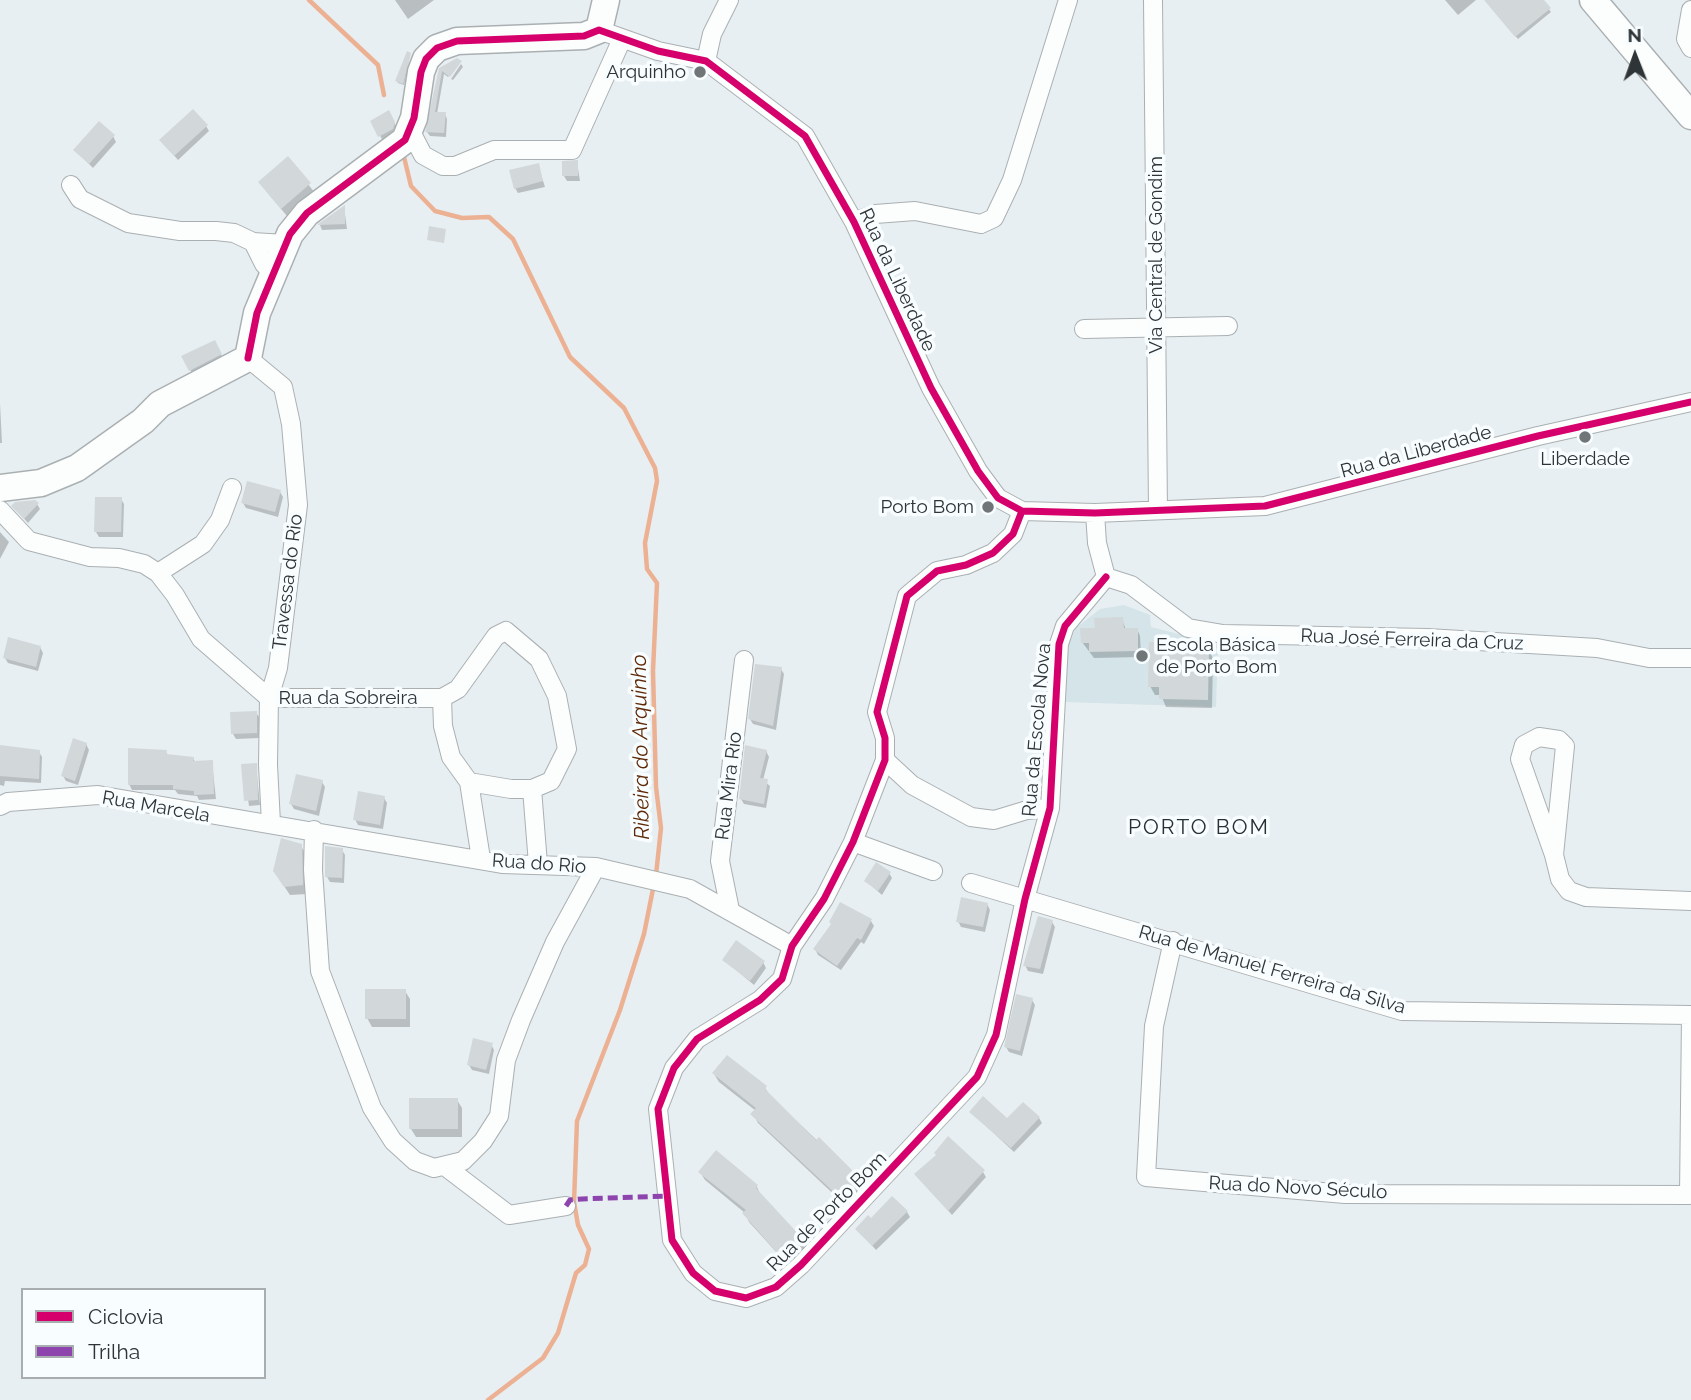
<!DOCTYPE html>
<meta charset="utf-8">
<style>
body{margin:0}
#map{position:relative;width:1691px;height:1400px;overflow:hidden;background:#e8eff2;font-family:Raleway,sans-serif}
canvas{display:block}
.legend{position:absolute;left:21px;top:1288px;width:245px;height:91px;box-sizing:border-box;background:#f8fdff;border:2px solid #a8adaf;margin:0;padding:9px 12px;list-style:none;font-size:21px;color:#2f3436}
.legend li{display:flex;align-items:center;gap:14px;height:35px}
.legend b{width:35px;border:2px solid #a8adaf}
.north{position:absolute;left:1600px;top:21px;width:70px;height:70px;-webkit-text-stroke:5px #f8fdff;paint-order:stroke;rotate:359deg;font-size:19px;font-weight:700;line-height:28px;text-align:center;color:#2f3436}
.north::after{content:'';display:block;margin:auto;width:24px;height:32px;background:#2f3436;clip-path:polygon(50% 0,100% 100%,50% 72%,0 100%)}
</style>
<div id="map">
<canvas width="1691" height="1400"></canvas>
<ul class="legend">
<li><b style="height:9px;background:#d6006c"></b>Ciclovia</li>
<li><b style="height:9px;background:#8e44ad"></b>Trilha</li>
</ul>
<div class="north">N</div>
</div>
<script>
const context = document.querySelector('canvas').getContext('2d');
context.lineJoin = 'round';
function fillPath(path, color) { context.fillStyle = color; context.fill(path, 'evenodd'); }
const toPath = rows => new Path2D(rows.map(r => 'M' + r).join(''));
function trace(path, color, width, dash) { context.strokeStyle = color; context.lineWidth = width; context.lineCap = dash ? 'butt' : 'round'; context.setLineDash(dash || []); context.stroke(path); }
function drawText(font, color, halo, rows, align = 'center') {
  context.font = font + ' Raleway,sans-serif'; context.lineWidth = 7; context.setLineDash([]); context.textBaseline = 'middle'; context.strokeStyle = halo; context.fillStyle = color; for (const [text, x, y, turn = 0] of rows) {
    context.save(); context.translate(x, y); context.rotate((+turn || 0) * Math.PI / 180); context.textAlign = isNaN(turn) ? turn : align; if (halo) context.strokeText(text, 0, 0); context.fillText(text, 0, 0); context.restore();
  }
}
fillPath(toPath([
 [1124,605,1150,615,1151,627,1218,644,1216,707,1064,702,1066,651,1076,628,1100,609]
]), '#d4e4e9');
fillPath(toPath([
 [395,0,434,0,408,19],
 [1445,0,1476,0,1458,15],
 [1485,0,1542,0,1551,12,1518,39],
 [410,55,404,85,398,83,397,81],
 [460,62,448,77,444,74,437,114,445,114,447,119,446,137,430,136,427,132,441,69],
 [461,64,463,67,453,80,451,79],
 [389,113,397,128,395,134,383,141,372,121],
 [206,126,209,131,178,160,161,140],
 [113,136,116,142,93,168,75,150],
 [288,159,315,193,287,216,266,191],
 [577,162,580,181,567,181,564,176],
 [538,165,545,187,518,193,515,188],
 [344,207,347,229,322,230,320,225],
 [214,342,224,360,193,375,184,357],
 [0,403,2,443,0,443],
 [280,492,283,497,278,517,246,508,243,503],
 [121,499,124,504,123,537,99,537,96,532],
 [37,504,40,509,28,523,17,511],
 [0,532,9,542,0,559],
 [1122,619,1126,630,1137,629,1140,636,1141,657,1094,658,1082,642,1096,630],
 [1176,644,1179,649,1208,650,1213,658,1212,708,1166,707,1161,695,1155,695,1150,686],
 [40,647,43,653,38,671,8,663,5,658],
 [781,669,784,674,776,730,753,724,750,719],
 [256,713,260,718,259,738,236,739,233,734],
 [86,744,89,750,78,785,66,781,63,776],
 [0,746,39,752,42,757,41,783,5,781,4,786,0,785],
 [766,751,769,757,763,780,770,786,766,808,744,804,741,799],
 [166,752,168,756,193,758,195,762,212,762,216,799,199,800,197,796,178,794,175,790,132,790,129,784],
 [256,765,260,805,249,806,243,766],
 [322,782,325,787,319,816,294,809,291,804],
 [384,798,387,803,383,829,358,825,355,819],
 [301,846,306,855,307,894,290,895,280,880],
 [342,850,345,855,344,883,330,882,327,877],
 [889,873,892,878,882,895,866,881],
 [987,904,990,910,985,932,961,927,958,921],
 [871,921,874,926,864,944,861,942,841,970,818,955,815,949,832,925],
 [1052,922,1055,927,1043,974,1028,971,1025,965],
 [724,960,763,962,766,968,754,985],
 [405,991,410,999,410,1027,372,1027,367,1018],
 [1032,1000,1035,1005,1022,1056,1009,1052,1006,1047],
 [491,1044,494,1050,489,1074,472,1070,469,1065],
 [714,1074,765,1088,771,1097,857,1178,862,1186,844,1204,758,1123,753,1114,756,1111,719,1082],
 [457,1100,462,1108,462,1137,416,1137,411,1129],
 [971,1112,1008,1121,1039,1118,1042,1123,1014,1152],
 [937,1156,983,1172,986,1177,952,1215,916,1174],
 [700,1172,757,1187,761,1196,806,1249,788,1265,749,1222,745,1213,705,1180],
 [907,1212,910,1217,876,1250,857,1229]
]), '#0003');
trace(toPath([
 [309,0,378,65,384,95],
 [404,157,411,186,435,211,462,218,489,217,513,239,570,357,624,408,655,468,657,481,645,543,647,569,657,583,653,671,656,787,661,828,656,875],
 [488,1400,543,1358,558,1333,576,1273,585,1265,589,1249,578,1225,574,1202,577,1121,620,1010,644,934,654,884]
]), '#ecb193', 4.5);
fillPath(toPath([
 [1484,0,1544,0,1551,8,1515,37],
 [407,51,411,53,403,84,395,81],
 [457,58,462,61,450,77,442,71,435,112,446,112,444,133,425,132,439,68],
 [193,109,208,125,174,156,159,140],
 [389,110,395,122,393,129,378,137,370,121],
 [99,121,115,135,89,164,73,150],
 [288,156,311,183,281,209,258,182],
 [578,160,578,176,562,176,562,161],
 [539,163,543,181,514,189,509,170],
 [345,205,345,224,318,225,318,224],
 [429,226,446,229,444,243,427,240],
 [215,340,222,354,189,371,181,356],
 [247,481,281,490,275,512,241,503],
 [95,497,122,497,121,532,94,532],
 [35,500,39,503,24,519,11,506,15,502],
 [1123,617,1124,628,1138,628,1138,651,1089,652,1089,643,1081,643,1080,628,1095,628,1094,618],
 [8,637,41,646,36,667,3,658],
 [1149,642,1177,642,1177,647,1209,648,1208,700,1159,699,1159,687,1148,687],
 [755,664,782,667,773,726,748,719],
 [257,711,257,733,231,734,230,712],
 [73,738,87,743,75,781,61,776],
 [0,745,40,750,39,779,0,776],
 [745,745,767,750,760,778,768,779,764,804,739,799],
 [128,748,167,750,166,754,194,757,193,761,213,760,214,794,194,795,194,791,173,789,173,785,128,785],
 [257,763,258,800,244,801,241,764],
 [296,774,323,780,316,811,289,804],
 [358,791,385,796,380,825,353,820],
 [281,838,302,844,303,885,284,887,273,871],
 [325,846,343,848,342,878,325,877],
 [876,862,891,872,878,891,864,881],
 [961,897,988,903,983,927,956,922],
 [840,902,872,919,861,940,857,938,837,966,813,949,831,924,829,922],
 [1038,916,1053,920,1040,969,1023,966],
 [736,940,765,961,750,981,722,960],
 [365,989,406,989,406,1019,365,1019],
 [1016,994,1033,998,1020,1051,1004,1047],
 [473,1038,493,1043,486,1070,467,1065],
 [727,1055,767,1086,765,1089,816,1140,819,1137,859,1177,839,1197,750,1114,756,1108,712,1073],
 [983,1096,1007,1118,1023,1102,1040,1117,1011,1148,969,1112],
 [409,1098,458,1098,458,1129,409,1129],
 [948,1136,985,1170,948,1211,914,1174,936,1155,934,1153],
 [716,1150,758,1185,756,1188,803,1239,782,1258,742,1213,746,1210,698,1172],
 [892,1196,908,1211,872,1246,855,1229,868,1215,871,1218]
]), '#d2d7da');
const street = toPath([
 [1153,0,1158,510],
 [1691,10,1686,39,1691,48],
 [599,30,658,51,706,61,805,136,854,222,931,388,978,471,998,498,1022,511,1095,513,1265,506,1538,436,1691,402],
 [706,61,712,34,729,0],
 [411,132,423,155,443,166,455,166,494,150,572,150,622,39],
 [71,185,80,199,128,223,180,231,216,231,234,233,253,242,285,244],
 [854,222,875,214,915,211,981,224,994,218,1012,180,1068,0],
 [253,242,264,264,273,274],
 [1084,329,1228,326],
 [248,358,283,387,291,424,298,505,278,668,269,698,268,765,271,823],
 [0,510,29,541,90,557,119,558,144,564,158,573,175,595,201,639,269,698],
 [1022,511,1013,534,993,553,966,565,937,571,907,596,877,712,885,738,885,760,853,842,824,899,792,946,782,979,760,1000,697,1039,674,1068,658,1109,672,1240,693,1273,715,1291,746,1298,776,1287,801,1265,977,1077,996,1035,1025,899,1050,808,1059,644,1065,626,1106,577],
 [1095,513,1097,543,1106,577],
 [158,573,203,544,220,520,232,488],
 [1106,577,1131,585,1188,628,1223,634,1427,638,1597,648,1649,658,1691,658],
 [269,698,442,698,458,689,496,636,506,631,539,659,557,696,567,749,551,781,532,789,511,789,469,782,451,757,443,726,442,698],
 [885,760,912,785,971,817,994,820,1027,810,1050,808],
 [469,782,481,859],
 [532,789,538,864],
 [0,806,8,802,98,795,502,864,596,867,690,889,792,946],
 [314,830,313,870,320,971,372,1108,393,1141,415,1161,434,1168,463,1161,483,1141,499,1116,506,1060,521,1020,555,942,596,867],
 [853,842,933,871],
 [1554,855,1520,759,1524,745,1539,737,1559,740,1565,746,1554,855,1560,879,1569,891,1586,897,1691,901],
 [971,883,1402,1011,1691,1015],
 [730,910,720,861,744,660],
 [1173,941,1154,1026,1146,1177,1345,1194,1689,1195,1691,1015],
 [446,1167,509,1215,566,1206]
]);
const secondary = toPath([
 [1593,0,1691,116],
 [0,488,41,483,77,468,143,421,160,404,248,358,257,313,290,234,307,213,405,140,414,118,421,72,426,59,437,48,457,41,584,36,599,30,606,0]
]);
trace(street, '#aab0b2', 20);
trace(secondary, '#aab0b2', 29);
trace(street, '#fcfdfd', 18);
trace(secondary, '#fcfdfd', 26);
trace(toPath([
 [566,1206,570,1200,582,1199,667,1196]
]), '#8e44ad', 5, [10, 5]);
trace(toPath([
 [248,358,257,313,290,234,307,213,405,140,414,118,421,72,426,59,437,48,457,41,584,36,599,30,658,51,706,61,805,136,854,222,931,388,978,471,998,498,1022,511,1095,513,1265,506,1538,436,1691,402],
 [1022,511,1013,534,993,553,966,565,937,571,907,596,877,712,885,738,885,760,853,842,824,899,792,946,782,979,760,1000,697,1039,674,1068,658,1109,672,1240,693,1273,715,1291,746,1298,776,1287,801,1265,977,1077,996,1035,1025,899,1050,808,1059,644,1065,626,1106,577]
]), '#d6006c', 7);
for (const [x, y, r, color] of [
 [700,72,7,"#707578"],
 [1585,437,7,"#707578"],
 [988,507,7,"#707578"],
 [1142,656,7,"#707578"]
]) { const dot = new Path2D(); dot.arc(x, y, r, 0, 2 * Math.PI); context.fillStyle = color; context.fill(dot); trace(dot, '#f8fdff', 2.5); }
drawText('19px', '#2f3436', '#f8fdff', [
 ["Arquinho",686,72],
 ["Liberdade",1585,459,"center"],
 ["Porto Bom",974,507],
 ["Escola Básica",1156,645,"left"],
 ["de Porto Bom",1156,667,"left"]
], 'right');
drawText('19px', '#2f3436', '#f8fdff', [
 ["Via Central de Gondim",1156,255,-90],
 ["Rua da Liberdade",897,280,65],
 ["Rua da Liberdade",1416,452,-15],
 ["Travessa do Rio",288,582,-83],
 ["Rua José Ferreira da Cruz",1412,640,2],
 ["Rua da Sobreira",348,698],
 ["Rua da Escola Nova",1037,730,-85],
 ["Rua Mira Rio",729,786,-83],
 ["Rua Marcela",156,807,10],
 ["Rua do Rio",539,864,4],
 ["Rua de Manuel Ferreira da Silva",1272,970,16],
 ["Rua do Novo Século",1298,1188,3],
 ["Rua de Porto Bom",827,1212,-45]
]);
drawText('italic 21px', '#5f2806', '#f8fdff', [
 ["Ribeira do Arquinho",641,747,-91]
]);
context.letterSpacing = '2px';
drawText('21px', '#263135', '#f8fdff', [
 ["PORTO BOM",1199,828]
]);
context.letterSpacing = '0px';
</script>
